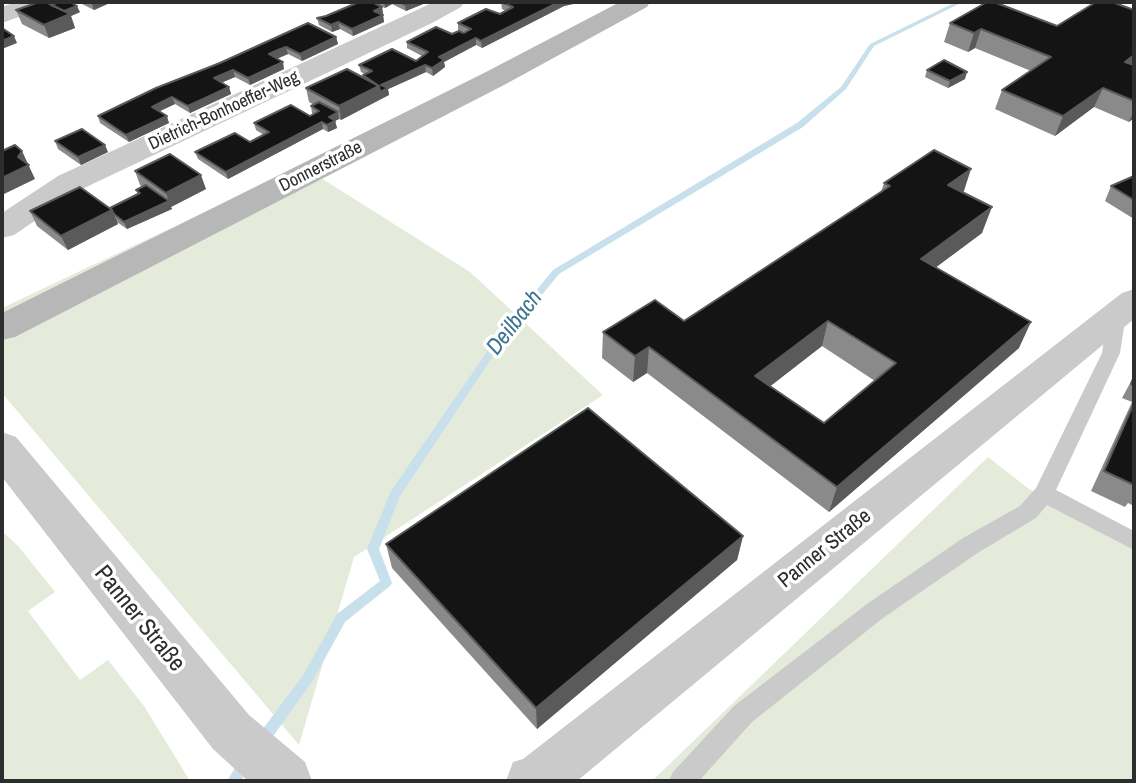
<!DOCTYPE html>
<meta charset="utf-8">
<style>
body{margin:0}
#map{position:relative;width:1136px;height:783px;overflow:hidden;background:#fff;font-family:"Archivo Narrow",sans-serif}
canvas{display:block}
.frame{position:absolute;inset:0;border:4px solid #2d2d2d;pointer-events:none}
</style>
<div id="map">
<canvas width="1136" height="783"></canvas>
<div class="frame"></div>
</div>
<script>
const context = document.querySelector('canvas').getContext('2d');
context.lineJoin = 'round';
function fillPath(path, color) { context.fillStyle = color; context.fill(path, 'evenodd'); }
const toPath = rows => new Path2D(rows.map(r => 'M' + r).join(''));
function trace(path, color, width, dash) { context.strokeStyle = color; context.lineWidth = width; context.lineCap = dash ? 'butt' : 'round'; context.setLineDash(dash || []); context.stroke(path); }
function drawText(font, color, halo, rows, align = 'center') {
  context.font = font + ' "Archivo Narrow",sans-serif'; context.lineWidth = 7; context.setLineDash([]); context.textBaseline = 'middle'; context.strokeStyle = halo; context.fillStyle = color; for (const [text, x, y, turn = 0] of rows) {
    context.save(); context.translate(x, y); context.rotate((+turn || 0) * Math.PI / 180); context.textAlign = isNaN(turn) ? turn : align; if (halo) context.strokeText(text, 0, 0); context.fillText(text, 0, 0); context.restore();
  }
}
fillPath(toPath([
 [302,166,470,272,603,395,354,557,299,745,2,393,2,308],
 [988,457,1029,489,1134,545,1134,781,652,781],
 [2,531,19,547,55,592,28,611,80,680,108,660,144,706,190,781,2,781]
]), '#e5ebdb');
fillPath(toPath([
 [956,2,963,2,874,46,846,89,803,127,559,274,497,350,400,496,379,549,392,583,390,586,345,622,312,682,266,746,261,748,256,746,255,742,256,738,304,674,337,614,380,581,367,549,391,491,491,346,553,270,797,123,841,87,870,44,956,2],
 [246,757,251,758,252,763,241,781,227,781,241,758,246,757]
]), '#c7e0eb');
fillPath(toPath([
 [1117,308,1126,314,1120,353,1056,490,1134,531,1134,550,1047,505,1036,518,979,552,883,618,752,722,699,781,669,781,673,772,734,706,867,604,963,538,1020,506,1036,488,1102,353,1108,314,1117,308]
]), '#cacaca');
fillPath(toPath([
 [16,2,49,2,46,7,2,23,2,7,16,2],
 [434,2,464,2,461,7,432,23,80,190,14,235,2,238,2,213,58,176,434,2],
 [1134,289,1134,319,577,781,506,781,513,762,523,759,1122,293,1134,289],
 [2,432,16,437,249,715,305,762,312,781,248,781,213,749,2,477,2,432]
]), '#cacaca');
fillPath(toPath([
 [620,2,650,2,647,7,504,85,15,337,2,340,2,313,484,73,620,2]
]), '#b7b7b7');
fillPath(toPath([
 [78,2,112,2,94,10],
 [372,2,428,2,406,11,392,4,385,8],
 [501,2,573,2,573,4,564,6,482,48,476,45,444,62,445,67,433,76,426,72,391,88,388,89,389,95,341,120,339,119,335,121,337,128,328,132,323,129,228,179,198,159,195,152,250,142,264,135,256,130,254,123,310,116,313,114,312,113,311,106,314,105,309,102,306,88,364,77,363,75,365,74,361,72,359,65,416,61,422,56,407,48,407,42,464,32,458,30,458,23,500,14,506,11,502,9],
 [51,5,80,12,71,16,75,28,49,38,22,24,16,10],
 [382,7,383,14,382,14,383,15,384,22,353,36,340,29,332,32,319,25,317,18],
 [1134,10,1134,118,1129,122,1094,107,1055,136,995,109,1002,90,1031,71,975,48,968,52,944,42,950,23,1057,26],
 [308,23,336,37,338,44,302,61,288,54,277,59,284,69,250,85,235,77,221,83,229,87,231,94,190,113,175,104,159,111,169,123,129,142,100,123,98,116],
 [927,70,965,79,948,88,925,77],
 [55,141,108,152,81,165,58,149],
 [135,171,206,189,171,207,172,209,127,229,117,222,118,224,68,250,37,226,30,211,110,208,138,195,136,190,142,187,140,185],
 [1134,176,1134,219,1105,201,1111,186],
 [884,183,963,193,982,233,935,268,1019,348,829,512,647,373,633,382,602,358,603,332,684,321,881,192],
 [822,346,875,381,824,423,770,386],
 [1134,376,1134,506,1128,503,1125,507,1091,491,1132,402,1122,398],
 [743,536,737,560,537,729,392,568,386,544]
]), '#8a8a8a');
fillPath(toPath([
 [91,2,112,2,94,10],
 [384,2,392,2,392,4,385,8],
 [412,2,428,2,406,11,405,5],
 [559,2,573,2,573,4,564,6,482,48,481,41],
 [77,6,80,12,71,16,75,28,49,38,44,25,60,13],
 [382,7,383,14,375,17,374,11],
 [383,15,384,22,353,36,352,29],
 [338,22,340,29,332,32,331,25],
 [981,29,975,48,968,52,974,33],
 [14,36,17,43,2,49,2,41],
 [336,37,338,44,302,61,300,54],
 [476,38,476,45,444,62,445,67,433,76,432,68,439,57],
 [286,47,288,54,271,61,269,54],
 [1134,55,1134,68,1125,62],
 [283,62,284,69,250,85,248,78],
 [425,65,426,72,388,89,389,95,381,99,380,92,381,85],
 [233,70,235,77,216,85,214,78],
 [967,72,965,79,948,88,950,81],
 [379,86,381,99,341,120,339,106],
 [229,87,231,94,190,113,188,106],
 [1103,88,1094,107,1055,136,1063,116],
 [172,97,175,104,154,114,152,107],
 [1134,110,1134,118,1129,122],
 [338,112,339,119,335,121,337,128,328,132,327,125,329,117],
 [167,116,169,123,129,142,126,135],
 [322,122,323,129,228,179,226,172],
 [105,145,108,152,81,165,78,157],
 [22,151,35,179,2,195,2,177],
 [971,169,963,194,948,185],
 [201,175,206,189,171,207,172,209,127,229,124,222,169,202,166,193],
 [992,207,982,233,912,285,921,259],
 [112,210,118,224,68,250,61,236],
 [828,321,822,346,750,402,755,376],
 [1031,322,1019,348,829,512,837,487],
 [649,347,647,373,633,382,635,356],
 [743,536,737,560,537,729,536,708]
]), '#5a5a5a');
const building = toPath([
 [39,2,46,2,70,14,44,25,16,10,39,2],
 [59,2,70,2,77,6,64,11,51,5,59,2],
 [359,2,372,2,382,7,374,11,383,15,352,29,338,22,331,25,317,18,326,16,359,2],
 [400,2,412,2,405,5,400,2],
 [501,2,559,2,481,41,476,38,439,57,444,60,432,68,425,65,390,81,381,85,388,88,380,92,379,86,363,75,372,71,359,65,392,49,416,61,428,52,407,42,436,27,452,34,459,31,464,33,471,29,458,23,486,9,500,14,513,7,501,2],
 [987,2,994,2,1057,26,1096,2,1112,2,1134,10,1134,55,1125,62,1134,65,1134,101,1103,88,1063,116,1002,90,1051,57,981,29,974,33,950,23,987,2],
 [308,23,336,37,300,54,286,47,278,50,269,54,283,62,248,78,233,70,214,78,229,87,188,106,172,97,152,107,167,116,126,135,98,116,156,88,220,63,308,23],
 [2,28,14,36,2,41,2,28],
 [944,60,967,72,950,81,927,70,944,60],
 [347,69,379,86,339,106,306,88,347,69],
 [319,102,338,112,329,117,335,121,327,125,322,122,226,172,195,152,235,133,250,142,269,132,254,123,291,105,310,116,319,111,311,106,319,102],
 [82,129,105,145,78,157,55,141,82,129],
 [15,145,22,151,18,157,29,165,2,178,2,151,15,145],
 [934,150,971,169,948,185,992,207,921,259,1031,322,837,487,649,347,635,356,603,332,655,300,684,321,890,186,884,183,934,150],
 [828,321,896,363,824,423,755,376,828,321],
 [170,154,201,175,166,193,135,171,170,154],
 [1134,176,1134,200,1111,186,1134,176],
 [146,185,169,201,124,222,114,214,112,210,110,208,140,193,136,190,146,185],
 [80,187,112,210,61,236,30,211,80,187],
 [1134,376,1134,385,1131,384,1134,376],
 [1134,403,1134,485,1104,471,1134,403],
 [588,408,743,536,536,708,386,544,588,408]
]);
fillPath(building, '#141414');
trace(building, '#5a5a5a', 2);
drawText('18px', '#2d2d2d', '#fff', [
 ["Dietrich-Bonhoeffer-Weg",224,111,-25],
 ["Donnerstraße",321,167,-27]
]);
drawText('21px', '#2d2d2d', '#fff', [
 ["Panner Straße",825,549,-39]
]);
drawText('italic 23px', '#3c758f', '#fff', [
 ["Deilbach",515,323,-52]
]);
drawText('24px', '#2d2d2d', '#fff', [
 ["Panner Straße",139,619,51]
]);
</script>
